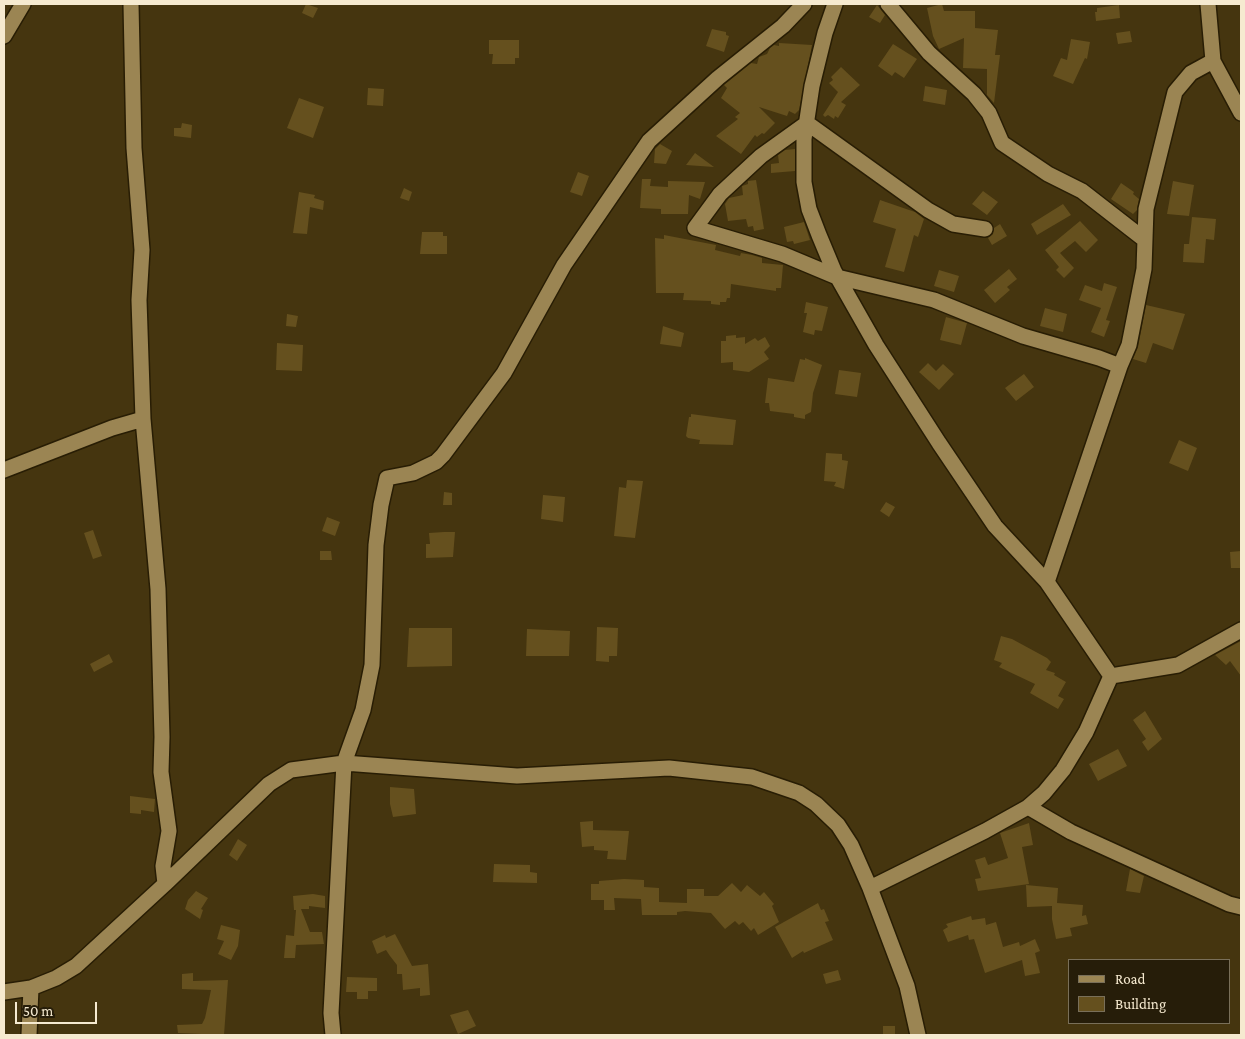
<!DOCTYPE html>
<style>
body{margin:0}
#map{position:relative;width:1245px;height:1039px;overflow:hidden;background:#45350f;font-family:"Crimson Pro",serif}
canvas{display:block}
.frame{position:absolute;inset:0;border:5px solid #f6ead0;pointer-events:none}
.legend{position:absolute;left:1068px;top:959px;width:162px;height:65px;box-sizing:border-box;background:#261d09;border:1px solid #796f59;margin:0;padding:6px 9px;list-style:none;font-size:15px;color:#f6ead0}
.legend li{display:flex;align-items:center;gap:10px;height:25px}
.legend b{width:25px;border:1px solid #796f59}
.scale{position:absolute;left:15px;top:1002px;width:82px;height:22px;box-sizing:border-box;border:2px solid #f6ead0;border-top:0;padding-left:6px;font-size:15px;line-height:18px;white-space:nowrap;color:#f6ead0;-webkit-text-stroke:4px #261d09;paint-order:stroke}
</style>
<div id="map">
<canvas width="1245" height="1039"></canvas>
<div class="frame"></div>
<ul class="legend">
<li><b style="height:6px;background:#9b8553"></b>Road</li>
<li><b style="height:14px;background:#65501e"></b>Building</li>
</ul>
<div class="scale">50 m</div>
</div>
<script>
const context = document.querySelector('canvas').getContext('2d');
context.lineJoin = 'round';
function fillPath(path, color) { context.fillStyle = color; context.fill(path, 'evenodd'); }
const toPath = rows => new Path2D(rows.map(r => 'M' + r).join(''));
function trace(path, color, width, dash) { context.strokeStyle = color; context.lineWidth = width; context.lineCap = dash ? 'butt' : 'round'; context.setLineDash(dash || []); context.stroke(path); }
fillPath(toPath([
 [306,4,318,8,313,18,302,13],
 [942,4,944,11,975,11,975,28,998,30,995,55,1000,55,994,103,987,95,987,69,963,68,964,38,939,49,933,36,927,8],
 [877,5,885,15,880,23,869,17],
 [1119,5,1120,18,1096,21,1095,12,1097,12,1097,8],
 [712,29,726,32,726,35,729,36,724,52,706,46],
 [1130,31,1132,42,1118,44,1116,33],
 [1071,39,1090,42,1087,59,1085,58,1073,84,1053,76,1061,58,1067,60],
 [489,40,519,40,519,58,515,58,515,64,492,64,493,54,489,54],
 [779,43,812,45,799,110,795,114,789,111,787,116,759,107,775,123,764,134,762,133,757,137,755,135,741,154,716,136,738,119,735,117,740,113,721,98,727,88,724,85,751,63,757,64,759,57,767,54,770,48,774,45,779,46],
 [893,44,917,59,904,78,895,72,892,76,878,66],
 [841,67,860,85,841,102,846,105,838,118,835,116,834,119,828,115,825,117,823,115,838,92,829,83,833,80,831,77],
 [925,86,947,90,945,105,923,101],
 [368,88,384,89,383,106,367,105],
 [299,98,324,107,313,138,287,128],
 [182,123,192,125,191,138,174,136,174,128,181,128],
 [660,144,672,151,666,164,654,163,655,149],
 [795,149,795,171,771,173,771,164,779,163,778,155,785,150],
 [695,153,714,167,686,165],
 [578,172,589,176,582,196,570,192],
 [642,179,651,179,650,186,668,187,668,181,705,182,700,199,689,195,688,214,661,214,661,209,640,208],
 [756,180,764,229,754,231,753,226,748,227,746,219,728,221,725,204,729,198,743,195,742,186,748,184,748,181],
 [1173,181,1194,185,1189,216,1167,214],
 [1121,183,1134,192,1133,194,1139,199,1137,210,1133,214,1111,199],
 [404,188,412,192,409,201,400,198],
 [983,191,998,202,987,215,972,204],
 [299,192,315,195,314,198,324,201,323,210,310,207,307,234,293,233],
 [880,200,915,212,924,219,918,237,914,235,904,272,885,267,896,229,873,222],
 [1063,204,1071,215,1037,235,1031,224],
 [1192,217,1216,219,1214,240,1206,239,1204,263,1183,262,1184,244,1189,244],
 [1080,221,1098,240,1086,252,1075,241,1060,253,1074,268,1064,278,1056,270,1059,267,1045,250],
 [804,222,810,240,794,244,793,241,787,242,784,227],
 [1000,224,1007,236,992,245,988,238,993,234,994,228],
 [422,232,443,232,443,236,447,236,447,254,420,254],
 [664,235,716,245,715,250,740,256,741,253,752,255,762,258,762,263,783,265,781,288,776,288,776,291,731,284,730,298,727,298,726,302,720,302,720,305,711,304,711,301,683,300,684,293,656,293,655,238,664,239],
 [1009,269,1017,279,1007,287,1010,290,995,303,984,290],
 [939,270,959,276,954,292,934,286],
 [1104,283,1117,287,1106,320,1110,321,1104,337,1091,332,1101,308,1079,300,1085,285,1102,291],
 [806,302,828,307,822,331,815,330,814,335,803,332,807,313,804,313],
 [1146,305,1185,314,1173,350,1153,343,1146,363,1133,359,1138,347],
 [1045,308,1067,314,1063,332,1040,326],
 [287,314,298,316,296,327,286,326],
 [946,317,967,323,961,345,940,340],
 [663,326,684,333,681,347,660,344],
 [736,335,736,338,745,337,745,344,755,338,758,341,765,337,770,346,764,352,769,359,749,372,733,370,733,362,721,363,721,341,726,341,726,336],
 [277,343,303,345,302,371,276,370],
 [805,358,822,365,813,393,811,412,805,415,805,419,794,417,794,414,770,411,769,403,765,403,768,378,794,382,800,359,805,360],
 [928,363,936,371,943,364,954,374,939,390,919,372],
 [839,370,861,373,857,397,835,394],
 [1024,374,1034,387,1016,401,1005,388],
 [691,414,736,420,733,445,699,444,700,440,688,438,686,436,689,417,691,417],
 [1179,440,1197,448,1188,471,1169,463],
 [826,453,842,454,842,460,848,461,844,489,834,486,836,482,824,481],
 [627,480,643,481,635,538,614,536,619,487,626,488],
 [444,492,452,493,452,505,443,505],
 [543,495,565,497,563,522,541,519],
 [886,502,895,507,889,517,880,511],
 [327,517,340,522,335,536,322,531],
 [93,530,102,556,93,559,84,533],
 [444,532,455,532,453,557,426,558,426,544,430,544,429,533],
 [320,551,331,551,332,560,320,560],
 [1241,551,1241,568,1231,568,1230,552],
 [597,627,618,628,617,656,609,656,609,662,596,661],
 [409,628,452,628,452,666,407,667],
 [527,629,570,631,569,656,526,656],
 [1001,636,1012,639,1047,658,1051,662,1046,670,1055,673,1054,675,1066,682,1058,696,1064,699,1058,709,1030,693,1035,684,999,667,1002,663,994,660],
 [1241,641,1241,676,1230,661,1226,665,1215,655],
 [109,654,113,662,94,672,90,664],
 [1145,711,1162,739,1148,751,1142,742,1146,739,1133,720],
 [1118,749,1127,766,1098,781,1089,764],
 [390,787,414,789,416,814,393,817,390,804],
 [130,796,155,799,154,812,141,810,141,814,130,813],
 [593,821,593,830,629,831,626,860,607,859,608,851,594,850,594,846,582,847,580,822],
 [1029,823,1033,845,1022,847,1029,884,978,891,975,879,981,878,975,860,985,857,988,865,1008,858,1000,833],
 [238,839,247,845,237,861,229,855],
 [494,864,530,865,530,872,537,873,537,883,493,882],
 [1130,869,1144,876,1140,893,1126,891],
 [624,879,644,880,644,887,659,888,659,902,687,903,687,889,704,889,704,896,718,896,732,883,741,892,747,885,760,896,764,892,774,904,772,906,779,922,758,935,754,928,751,931,743,922,739,925,735,921,725,929,711,913,685,911,677,912,677,915,642,915,641,899,614,898,615,910,604,910,604,900,591,900,591,884,599,884,599,881],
 [1026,885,1058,888,1057,903,1083,905,1082,916,1086,915,1088,924,1070,928,1072,936,1056,939,1052,919,1052,906,1027,907],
 [196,891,208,898,201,909,203,910,200,919,185,909,188,900],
 [313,894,325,896,325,908,309,906,309,909,301,909,310,932,322,932,324,944,296,945,295,958,284,958,286,935,294,936,296,910,294,910,293,896],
 [818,903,821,910,824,909,829,921,825,922,833,940,804,953,803,951,792,958,775,927],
 [971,916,972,920,985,918,986,925,996,922,1003,947,1019,942,1020,946,1035,939,1040,951,1035,953,1040,973,1025,976,1022,960,985,973,974,939,969,940,968,935,948,942,943,930,948,927,946,924],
 [221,925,240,930,238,946,231,960,218,954,224,941,217,939],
 [395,934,412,966,428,964,430,995,420,996,420,988,403,990,402,974,397,974,397,965,390,956,386,950,377,954,372,941,385,935,386,938],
 [838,970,841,980,826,984,823,974],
 [193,973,193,981,228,980,224,1035,178,1033,177,1025,202,1024,205,1018,211,990,182,989,182,974],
 [347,977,377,978,377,991,368,991,368,999,357,999,357,992,346,992],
 [468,1010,476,1026,458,1034,450,1015],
 [883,1026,895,1026,895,1035,883,1035]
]), '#65501e');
const minor = toPath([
 [835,4,825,33,812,86,804,139,804,182,809,209,819,235,834,271,876,345,939,443,995,526,1047,582,1111,676],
 [888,4,929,53,974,94,989,113,1002,143,1048,174,1082,191,1145,240],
 [1208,4,1213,61,1241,113],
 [4,36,23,4],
 [985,229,953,224,928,210,807,123,761,156,720,194,695,228,782,254,837,277,934,300,1023,336,1099,358,1120,366],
 [4,470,112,428,143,419],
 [1047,582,1120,366,1129,345,1144,269,1146,209,1175,92,1191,73,1213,61],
 [1028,807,1044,793,1063,770,1086,732,1111,676,1178,665,1241,630],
 [165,884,269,784,291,770,344,763,517,776,669,768,752,777,799,793,816,804,838,825,851,845,870,888,985,831,1028,807,1071,832,1229,904,1241,907],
 [870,888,907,986,918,1035],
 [4,992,31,988,56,978,76,966,165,884,163,866,169,831,161,772,162,737,158,589,143,419,139,300,142,250,134,148,131,4],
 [29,1035,31,988],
 [333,1035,331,1013,344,763,363,710,372,665,376,545,381,505,387,478,413,473,436,462,443,455,504,373,564,265,649,141,718,78,783,26,804,4]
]);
trace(minor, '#281d04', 18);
trace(minor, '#9b8553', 15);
</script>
